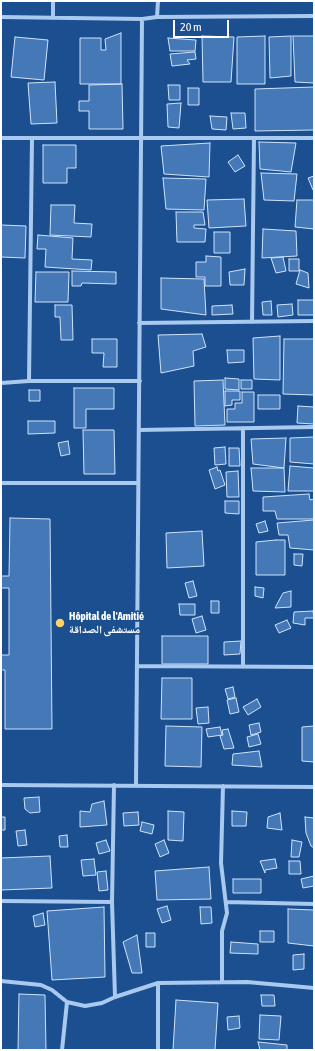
<!DOCTYPE html>
<meta charset="utf-8">
<style>
body{margin:0}
#map{position:relative;width:315px;height:1051px;overflow:hidden;background:#1b4f8f;font-family:"Asap Condensed",sans-serif}
canvas{display:block}
.frame{position:absolute;inset:0;border:2px solid #fff;pointer-events:none}
.scale{position:absolute;left:173px;top:20px;width:56px;height:18px;box-sizing:border-box;border:2px solid #fff;border-top:0;padding-left:5px;font-size:12px;line-height:14px;white-space:nowrap;color:#fff;-webkit-text-stroke:3px #1b4f8f;paint-order:stroke}
</style>
<div id="map">
<canvas width="315" height="1051"></canvas>
<div class="frame"></div>
<div class="scale">20 m</div>
</div>
<script>
const context = document.querySelector('canvas').getContext('2d');
context.lineJoin = 'round';
function fillPath(path, color) { context.fillStyle = color; context.fill(path, 'evenodd'); }
const toPath = rows => new Path2D(rows.map(r => 'M' + r).join(''));
function trace(path, color, width, dash) { context.strokeStyle = color; context.lineWidth = width; context.lineCap = dash ? 'butt' : 'round'; context.setLineDash(dash || []); context.stroke(path); }
function drawText(font, color, halo, rows, align = 'center') {
  context.font = font + ' "Asap Condensed","Noto Naskh Arabic",sans-serif'; context.lineWidth = 3.5; context.setLineDash([]); context.textBaseline = 'middle'; context.strokeStyle = halo; context.fillStyle = color; for (const [text, x, y, turn = 0] of rows) {
    context.save(); context.translate(x, y); context.rotate((+turn || 0) * Math.PI / 180); context.textAlign = isNaN(turn) ? turn : align; if (halo) context.strokeText(text, 0, 0); context.fillText(text, 0, 0); context.restore();
  }
}
const building = toPath([
 [121,33,121,84,80,84,80,38,101,38,101,50,106,50,105,39,121,33],
 [202,36,234,37,231,82,203,82,202,36],
 [265,36,265,84,237,84,237,37,265,36],
 [291,36,291,76,270,78,269,37,291,36],
 [293,36,314,36,314,83,295,82,293,36],
 [15,37,48,40,44,80,11,77,15,37],
 [168,38,196,40,195,51,170,51,168,38],
 [195,52,196,59,187,60,190,64,172,66,170,54,195,52],
 [55,82,57,123,31,124,28,83,55,82],
 [122,84,123,129,89,129,89,111,79,111,79,101,89,101,89,85,122,84],
 [168,85,180,85,180,100,169,100,168,85],
 [314,87,314,130,255,131,255,89,314,87],
 [188,88,199,88,199,105,188,105,188,88],
 [181,103,179,128,168,127,167,104,181,103],
 [231,113,245,113,246,128,233,129,231,113],
 [210,116,227,117,226,130,212,129,210,116],
 [259,142,296,143,291,172,260,169,259,142],
 [210,143,209,177,164,174,161,146,210,143],
 [43,145,76,145,76,168,67,168,67,183,43,183,43,145],
 [238,155,245,166,235,172,228,162,238,155],
 [261,173,297,174,294,201,264,200,261,173],
 [314,176,314,190,313,190,308,178,314,176],
 [163,178,206,179,204,210,166,209,163,178],
 [244,199,246,226,209,228,207,200,244,199],
 [297,200,314,200,314,229,295,227,297,200],
 [51,205,75,205,74,223,92,224,91,237,50,235,51,205],
 [176,212,203,212,205,225,194,225,194,228,206,229,205,242,177,242,176,212],
 [1,225,26,226,25,258,1,257,1,225],
 [263,229,296,231,297,256,262,258,263,229],
 [214,232,230,232,230,253,214,253,214,232],
 [38,235,73,238,72,259,92,260,91,270,45,267,46,249,37,249,38,235],
 [206,256,221,257,221,286,205,286,205,277,196,277,196,262,206,262,206,256],
 [283,257,286,271,276,273,271,258,283,257],
 [289,259,299,259,299,271,289,271,289,259],
 [245,269,244,285,230,285,229,272,245,269],
 [300,270,308,273,309,288,296,284,300,270],
 [72,271,116,272,116,284,82,283,81,286,72,286,72,271],
 [36,272,69,272,68,302,35,302,36,272],
 [161,278,204,279,206,315,161,309,161,278],
 [298,300,314,300,314,315,298,315,298,300],
 [271,301,272,315,263,315,262,302,271,301],
 [292,304,293,315,278,317,277,305,292,304],
 [55,305,72,305,73,340,61,340,60,317,55,317,55,305],
 [232,305,233,314,212,315,212,306,232,305],
 [202,334,206,347,193,351,194,366,161,373,158,335,202,334],
 [280,336,280,380,254,379,253,338,280,336],
 [92,339,117,339,117,367,103,367,104,353,92,353,92,339],
 [284,339,314,339,314,395,283,394,284,339],
 [227,350,244,350,244,362,228,363,227,350],
 [225,378,239,379,239,390,225,389,225,378],
 [223,380,225,425,195,426,194,381,223,380],
 [241,380,252,380,252,389,241,389,241,380],
 [74,388,114,388,114,409,86,409,86,428,74,428,74,388],
 [29,390,40,390,40,401,29,401,29,390],
 [225,391,240,391,240,400,232,400,232,405,225,406,225,391],
 [242,392,254,392,254,422,227,422,227,409,235,409,235,403,242,403,242,392],
 [258,395,280,395,280,409,258,409,258,395],
 [298,406,314,407,314,424,297,423,298,406],
 [28,421,55,421,55,433,28,434,28,421],
 [83,430,114,430,115,474,84,474,83,430],
 [314,437,314,464,290,462,290,438,314,437],
 [286,438,284,468,253,464,251,439,286,438],
 [68,441,70,454,61,456,58,443,68,441],
 [225,447,226,464,215,465,214,448,225,447],
 [229,448,239,448,240,466,229,466,229,448],
 [290,466,314,468,314,491,288,491,290,466],
 [217,467,218,471,220,470,225,485,215,489,209,470,217,467],
 [251,468,284,468,285,492,253,491,251,468],
 [238,471,239,497,227,497,226,472,238,471],
 [309,494,310,500,314,499,314,519,277,519,275,511,263,511,263,497,309,494],
 [225,501,239,501,239,514,225,513,225,501],
 [10,518,50,519,52,729,5,729,5,670,1,670,1,655,9,655,9,588,1,588,1,576,9,576,10,518],
 [314,520,314,550,290,548,288,535,279,535,277,523,314,520],
 [265,521,268,531,259,533,256,524,265,521],
 [202,531,204,566,167,568,166,533,202,531],
 [276,540,285,540,285,575,256,575,256,542,276,540],
 [294,554,303,554,302,566,294,565,294,554],
 [193,581,197,596,189,598,185,583,193,581],
 [255,587,264,588,263,598,255,596,255,587],
 [291,591,291,607,275,608,283,593,291,591],
 [211,601,219,601,219,613,211,613,211,601],
 [179,604,195,604,195,615,180,615,179,604],
 [313,611,314,618,305,618,305,625,293,623,294,612,313,611],
 [202,616,206,630,196,633,192,619,202,616],
 [287,620,291,628,279,633,275,625,287,620],
 [162,636,208,636,208,664,162,664,162,636],
 [241,641,240,654,224,655,224,642,241,641],
 [162,678,192,678,192,719,161,719,162,678],
 [233,687,235,697,228,699,225,689,233,687],
 [236,698,239,712,230,714,227,700,236,698],
 [257,699,261,707,248,715,243,707,257,699],
 [208,707,209,723,198,724,196,708,208,707],
 [259,723,261,732,251,735,249,725,259,723],
 [166,726,202,727,201,767,165,766,166,726],
 [314,726,314,762,302,761,302,727,314,726],
 [220,727,222,735,208,737,206,729,220,727],
 [228,729,234,748,224,749,220,736,223,735,222,730,228,729],
 [258,734,261,744,249,747,247,737,258,734],
 [259,751,262,767,232,765,233,754,259,751],
 [39,797,40,812,30,813,25,809,24,798,39,797],
 [104,801,107,825,80,827,80,811,90,812,92,804,104,801],
 [168,811,184,812,183,841,168,840,168,811],
 [232,811,247,812,246,826,232,826,232,811],
 [138,812,139,825,124,826,123,813,138,812],
 [280,813,282,830,267,828,268,817,280,813],
 [1,817,5,817,5,830,1,830,1,817],
 [305,817,314,818,314,848,311,846,306,833,305,817],
 [142,822,154,825,152,834,140,831,142,822],
 [25,830,27,845,18,846,16,831,25,830],
 [67,835,68,847,60,847,59,836,67,835],
 [106,840,110,851,99,854,96,843,106,840],
 [164,840,169,853,160,857,155,844,164,840],
 [292,840,302,842,299,857,291,857,292,840],
 [50,856,52,888,1,890,1,858,50,856],
 [94,859,96,875,83,876,81,860,94,859],
 [275,859,277,868,265,870,265,873,260,861,275,859],
 [289,861,300,861,301,874,289,874,289,861],
 [209,867,211,899,157,900,155,871,209,867],
 [106,871,108,890,99,891,97,872,106,871],
 [314,876,314,886,303,888,301,879,314,876],
 [233,879,261,879,261,893,233,893,233,879],
 [167,906,171,920,162,923,157,909,167,906],
 [104,907,105,977,52,980,47,911,104,907],
 [200,907,211,907,212,923,201,924,200,907],
 [288,909,314,910,314,946,288,943,288,909],
 [43,913,45,925,35,927,33,916,43,913],
 [260,931,274,931,274,942,260,942,260,931],
 [146,933,155,933,155,947,146,947,146,933],
 [137,935,142,973,132,973,123,942,137,935],
 [231,942,258,944,258,954,230,953,231,942],
 [304,954,304,969,293,970,293,955,304,954],
 [19,994,45,995,46,1050,18,1050,19,994],
 [261,995,274,995,275,1006,262,1006,261,995],
 [176,1000,218,1003,215,1050,173,1050,176,1000],
 [260,1015,281,1016,279,1040,259,1039,260,1015],
 [239,1016,240,1028,228,1030,227,1017,239,1016],
 [258,1042,287,1045,287,1050,260,1050,258,1042]
]);
fillPath(building, '#4478b7');
trace(building, '#cfe3fa', 1);
trace(toPath([
 [1,17,142,19,157,17,314,16],
 [157,17,158,1],
 [53,18,53,1],
 [1,138,314,138],
 [252,322,254,138],
 [139,323,314,321],
 [29,381,32,138],
 [1,383,29,381,140,381],
 [243,428,243,667],
 [139,430,314,427],
 [1,483,137,483],
 [137,666,314,667],
 [1,785,314,787],
 [114,785,112,902,115,997],
 [136,785,142,19],
 [1,901,112,902],
 [226,902,314,904],
 [1,981,41,985,52,990,67,1002,85,1006,102,1003,115,997,158,983,247,982,314,988],
 [222,982,222,931,227,913,221,863,223,786],
 [62,1050,67,1002],
 [158,1050,158,983]
]), '#a9c9ee', 4);
for (const [x, y, r, color] of [
 [60,623,5,"#ffd166"]
]) { const dot = new Path2D(); dot.arc(x, y, r, 0, 2 * Math.PI); context.fillStyle = color; context.fill(dot); trace(dot, '#1b4f8f', 1.5); }
drawText('bold 11px', '#fff', '#1b4f8f', [
 ["Hôpital de l'Amitié",69,617],
 ["مستشفى الصداقة",69,630]
], 'left');
</script>
